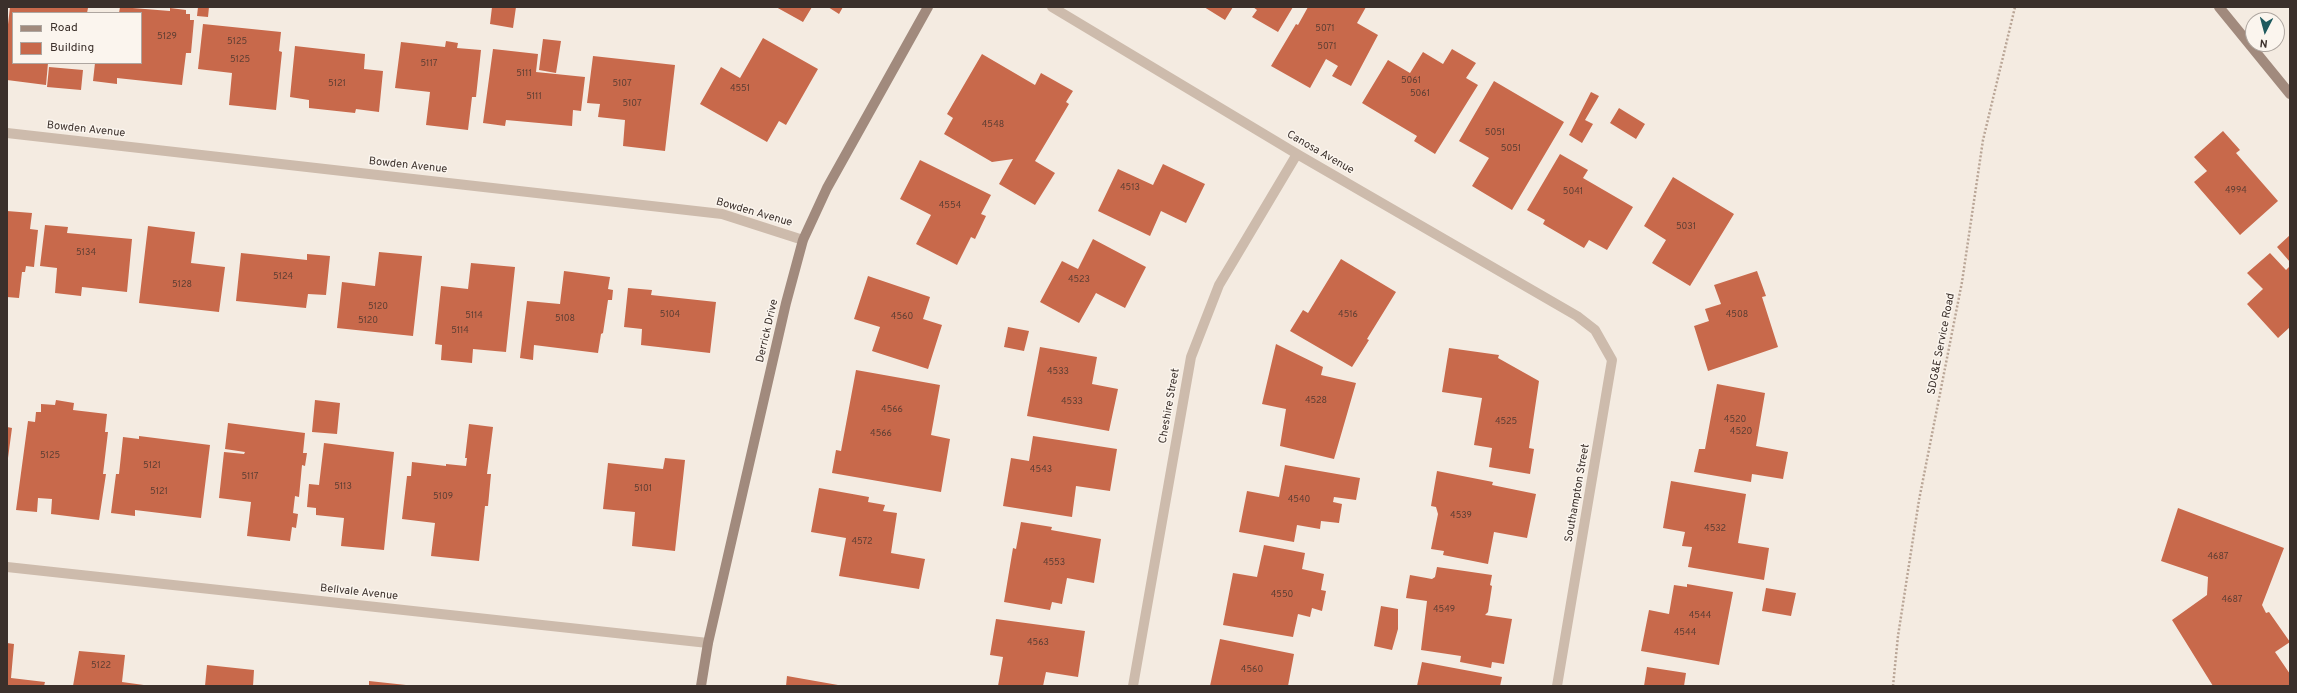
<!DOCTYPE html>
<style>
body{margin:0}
#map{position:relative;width:2297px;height:693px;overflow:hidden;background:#f4ebe1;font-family:Overpass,sans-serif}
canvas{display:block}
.frame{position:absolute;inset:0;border:8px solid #3b302b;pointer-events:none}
.legend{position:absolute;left:12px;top:12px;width:130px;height:52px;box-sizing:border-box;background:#fbf5ee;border:1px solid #aea6a0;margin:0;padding:5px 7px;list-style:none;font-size:12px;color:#3b302b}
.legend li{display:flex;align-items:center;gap:8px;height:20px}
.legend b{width:20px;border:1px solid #aea6a0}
.north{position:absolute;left:2245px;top:12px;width:40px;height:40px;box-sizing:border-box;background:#fbf5ee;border:1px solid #aea6a0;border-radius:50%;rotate:186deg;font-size:11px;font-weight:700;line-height:16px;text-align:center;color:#3b302b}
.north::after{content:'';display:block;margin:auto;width:14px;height:18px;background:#1f5a5e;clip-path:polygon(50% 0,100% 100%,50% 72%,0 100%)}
</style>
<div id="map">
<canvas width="2297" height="693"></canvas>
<div class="frame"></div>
<ul class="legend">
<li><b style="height:5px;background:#a18a7d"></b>Road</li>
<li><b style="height:11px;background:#c8694b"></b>Building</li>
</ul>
<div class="north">N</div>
</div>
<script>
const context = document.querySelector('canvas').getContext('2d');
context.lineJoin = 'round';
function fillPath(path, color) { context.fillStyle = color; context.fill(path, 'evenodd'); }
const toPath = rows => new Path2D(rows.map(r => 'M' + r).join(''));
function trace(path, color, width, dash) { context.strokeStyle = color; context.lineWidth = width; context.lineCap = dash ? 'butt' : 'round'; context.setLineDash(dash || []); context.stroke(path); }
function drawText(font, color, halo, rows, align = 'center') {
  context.font = font + ' Overpass,sans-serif'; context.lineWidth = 3; context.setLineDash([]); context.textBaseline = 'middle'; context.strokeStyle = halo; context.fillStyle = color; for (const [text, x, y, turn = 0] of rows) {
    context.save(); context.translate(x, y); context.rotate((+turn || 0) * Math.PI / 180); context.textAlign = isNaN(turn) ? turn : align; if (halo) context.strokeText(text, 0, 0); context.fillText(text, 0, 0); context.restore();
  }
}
fillPath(toPath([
 [10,7,88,8,87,13,13,13,13,63,48,63,46,85,7,80,7,33],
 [120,7,170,11,170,8,186,10,186,14,190,14,190,20,194,20,191,53,186,53,182,85,117,78,117,84,93,81,95,63,141,63,141,13,119,13],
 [198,7,209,7,208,17,197,16],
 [492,7,516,7,513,28,490,24],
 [776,7,812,7,803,22],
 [828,7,843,7,839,14],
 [1204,7,1233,7,1225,20],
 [1253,7,1293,7,1278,32,1252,17,1257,10],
 [1308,7,1366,7,1357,23,1378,35,1351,86,1332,76,1338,66,1326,59,1310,88,1271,66,1296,24,1298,25],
 [203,24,281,32,279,51,282,52,276,110,229,105,232,73,198,69],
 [763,38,818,69,786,125,779,121,767,142,700,104,721,67,740,78],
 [543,39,561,41,556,73,539,70],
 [446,41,458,43,457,48,481,50,476,97,472,97,468,130,426,125,430,92,395,88,401,42,445,47],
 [295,46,365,54,364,69,383,71,379,112,356,109,355,113,309,108,309,100,290,97],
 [493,49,538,54,536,72,585,77,581,111,573,110,572,126,506,120,505,126,483,123],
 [1452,49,1476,63,1466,78,1478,85,1435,154,1414,141,1417,136,1362,103,1388,60,1410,73,1423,52,1443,64],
 [982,54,1035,85,1041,73,1073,91,1066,102,1069,104,1035,161,1055,173,1035,205,999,184,1013,159,992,162,944,134,953,118,947,114],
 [593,56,675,65,665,151,623,146,625,120,598,117,600,104,587,103],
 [49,67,83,70,81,90,47,87],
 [1494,81,1564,122,1512,210,1472,186,1489,158,1459,141],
 [1591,92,1599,96,1585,120,1593,124,1582,143,1569,135],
 [1619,108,1645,124,1636,139,1610,123],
 [2223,131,2240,150,2236,153,2278,201,2240,235,2194,182,2207,171,2194,157],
 [1560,154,1588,170,1583,178,1633,207,1607,250,1589,240,1584,248,1543,224,1545,220,1527,210],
 [920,160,991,195,981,214,986,216,975,239,971,237,957,265,916,244,931,215,900,199],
 [1163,164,1205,184,1186,223,1161,211,1150,236,1098,211,1118,169,1153,185],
 [1673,177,1734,214,1690,286,1652,263,1666,240,1644,226],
 [7,211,32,213,30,229,38,230,34,267,26,266,25,272,22,272,19,298,7,297],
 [45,225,68,227,67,233,132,239,127,292,82,287,81,296,55,293,57,268,40,266],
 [148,226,195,232,191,263,225,267,219,312,139,303],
 [2290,235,2290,262,2277,247],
 [1093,239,1146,267,1125,308,1096,293,1079,323,1040,302,1062,261,1078,269],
 [379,252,422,256,413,336,337,328,342,282,375,286],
 [241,253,307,260,307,254,330,256,326,295,308,294,306,308,236,301],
 [2270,253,2286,270,2290,266,2290,327,2278,338,2247,304,2263,289,2247,273],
 [1341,259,1396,292,1367,339,1369,340,1352,367,1290,331,1303,310,1308,313],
 [471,263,515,267,506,352,473,349,472,363,441,360,442,345,435,344,441,286,468,289],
 [564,271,610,277,608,289,613,290,612,300,608,300,603,333,601,334,598,353,534,345,533,360,520,358,527,301,560,304],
 [1757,271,1766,296,1762,297,1778,347,1708,371,1694,326,1709,321,1705,309,1721,304,1714,285],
 [868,276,930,297,923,319,942,325,928,369,872,351,880,327,854,319],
 [628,288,652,290,651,295,716,302,710,353,641,345,642,329,624,327],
 [1008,327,1029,331,1024,351,1004,347],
 [1276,344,1323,367,1321,375,1356,383,1334,459,1280,446,1286,409,1262,404],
 [1040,347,1097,357,1092,384,1118,389,1109,431,1027,416],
 [1449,348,1499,355,1498,358,1539,381,1529,448,1534,449,1530,474,1489,467,1492,448,1474,445,1482,398,1442,392],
 [856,370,940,385,931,435,950,439,941,492,832,473,836,450,841,451],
 [1717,384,1765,393,1756,446,1788,452,1783,479,1752,474,1751,482,1694,472,1699,449,1705,449],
 [56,400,74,403,73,410,107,414,105,432,108,432,103,474,106,474,99,520,51,514,52,499,38,498,37,512,16,510,28,421,35,422,36,412,41,412,41,404,55,405],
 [315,400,340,403,337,434,312,432],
 [228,423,305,433,303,453,307,453,305,466,302,465,299,497,295,496,293,513,298,514,296,528,292,527,290,541,247,536,251,502,219,498,224,452,244,454,245,452,225,449],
 [469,424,493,427,487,474,491,474,488,506,485,506,479,561,431,556,435,523,402,519,407,476,411,476,412,462,446,466,446,464,466,466,467,458,465,458],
 [7,427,12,428,8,458,7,458],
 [139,436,210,445,201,518,135,510,135,516,111,513,116,474,119,474,123,437,139,439],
 [1033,436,1117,449,1110,491,1076,486,1072,517,1003,506,1011,458,1029,461],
 [324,443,394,452,384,550,341,546,344,518,316,515,316,508,307,507,309,484,319,485],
 [665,458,685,460,675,551,632,546,635,512,603,509,608,463,663,469],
 [1285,465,1360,478,1356,500,1334,497,1333,502,1342,504,1339,523,1321,521,1320,529,1297,525,1294,542,1239,532,1247,491,1279,497],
 [1437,471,1493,482,1492,485,1536,494,1527,538,1494,532,1488,564,1443,555,1444,551,1431,549,1438,514,1436,507,1431,506],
 [1671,481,1746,494,1738,543,1769,548,1764,580,1688,567,1692,547,1682,546,1685,532,1663,528],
 [819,488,869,497,868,502,885,505,883,511,897,513,891,553,925,559,919,589,839,576,846,538,811,532],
 [2178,508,2284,548,2262,605,2266,613,2269,612,2290,642,2275,652,2290,674,2290,686,2213,686,2172,620,2207,595,2208,577,2161,561],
 [1021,522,1052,527,1051,530,1101,539,1094,583,1067,578,1062,604,1052,602,1050,610,1004,602,1013,548,1016,549],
 [1264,545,1305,553,1302,569,1324,574,1321,590,1326,591,1322,611,1312,608,1310,617,1298,614,1293,637,1223,625,1233,573,1257,577],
 [1437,567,1492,575,1490,585,1492,586,1488,612,1485,615,1512,619,1504,664,1492,662,1491,668,1460,662,1461,656,1421,650,1427,601,1406,598,1410,575,1432,579,1435,577],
 [1687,584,1733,592,1719,665,1641,651,1649,610,1669,614,1674,585,1687,587],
 [1766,588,1796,593,1791,616,1762,611],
 [1381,606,1398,609,1398,629,1392,650,1374,646],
 [996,619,1085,631,1078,677,1046,672,1043,686,998,686,1003,657,990,655],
 [1220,639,1294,654,1288,686,1210,686],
 [7,643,14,644,11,678,45,682,44,686,7,686],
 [79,651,125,655,122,682,151,686,73,686],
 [1422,662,1502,677,1500,686,1417,686],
 [207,665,254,670,253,686,205,686],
 [1647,667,1686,673,1684,686,1644,686],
 [787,676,838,685,838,686,786,686],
 [369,681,406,685,406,686,369,686]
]), '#c8694b');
trace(toPath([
 [1893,686,1898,636,1919,500,1962,282,1983,140,2015,7]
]), '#b9a596', 2.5, [2, 2]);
trace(toPath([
 [1052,7,1297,154,1577,316,1595,330,1612,360,1557,686],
 [7,133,722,214,803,240],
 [7,567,708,643],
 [1133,686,1191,357,1219,285,1297,154]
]), '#cdbbac', 10);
trace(toPath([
 [2219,7,2290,94],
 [701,686,708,643,786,303,803,240,827,188,928,7]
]), '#a18a7d', 10);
drawText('9px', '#5e3e33', null, [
 ["5071",1325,29],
 ["5129",167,37],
 ["5125",237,42],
 ["5071",1327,47],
 ["5125",240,60],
 ["5117",429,64],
 ["5111",524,74],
 ["5061",1411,81],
 ["5121",337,84],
 ["5107",622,84],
 ["4551",740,89],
 ["5061",1420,94],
 ["5111",534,97],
 ["5107",632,104],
 ["4548",993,125],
 ["5051",1495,133],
 ["5051",1511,149],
 ["4513",1130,188],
 ["4994",2236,191],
 ["5041",1573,192],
 ["4554",950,206],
 ["5031",1686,227],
 ["5134",86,253],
 ["5124",283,277],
 ["4523",1079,280],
 ["5128",182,285],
 ["5120",378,307],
 ["5104",670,315],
 ["4516",1348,315],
 ["4508",1737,315],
 ["5114",474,316],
 ["4560",902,317],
 ["5108",565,319],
 ["5120",368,321],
 ["5114",460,331],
 ["4533",1058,372],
 ["4528",1316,401],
 ["4533",1072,402],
 ["4566",892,410],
 ["4520",1735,420],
 ["4525",1506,422],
 ["4520",1741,432],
 ["4566",881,434],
 ["5125",50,456],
 ["5121",152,466],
 ["4543",1041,470],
 ["5117",250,477],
 ["5113",343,487],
 ["5101",643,489],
 ["5121",159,492],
 ["5109",443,497],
 ["4540",1299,500],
 ["4539",1461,516],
 ["4532",1715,529],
 ["4572",862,542],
 ["4687",2218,557],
 ["4553",1054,563],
 ["4550",1282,595],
 ["4687",2232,600],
 ["4549",1444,610],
 ["4544",1700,616],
 ["4544",1685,633],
 ["4563",1038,643],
 ["5122",101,666],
 ["4560",1252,670]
]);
drawText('11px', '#3b302b', '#fbf5ee', [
 ["Bowden Avenue",86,130,6],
 ["Canosa Avenue",1320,153,30],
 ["Bowden Avenue",408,166,6],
 ["Bowden Avenue",754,213,16],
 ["Derrick Drive",768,331,-77],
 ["SDG&E Service Road",1942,344,-79],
 ["Cheshire Street",1170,406,-80],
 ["Southampton Street",1578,493,-80],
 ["Bellvale Avenue",359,593,6]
]);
</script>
